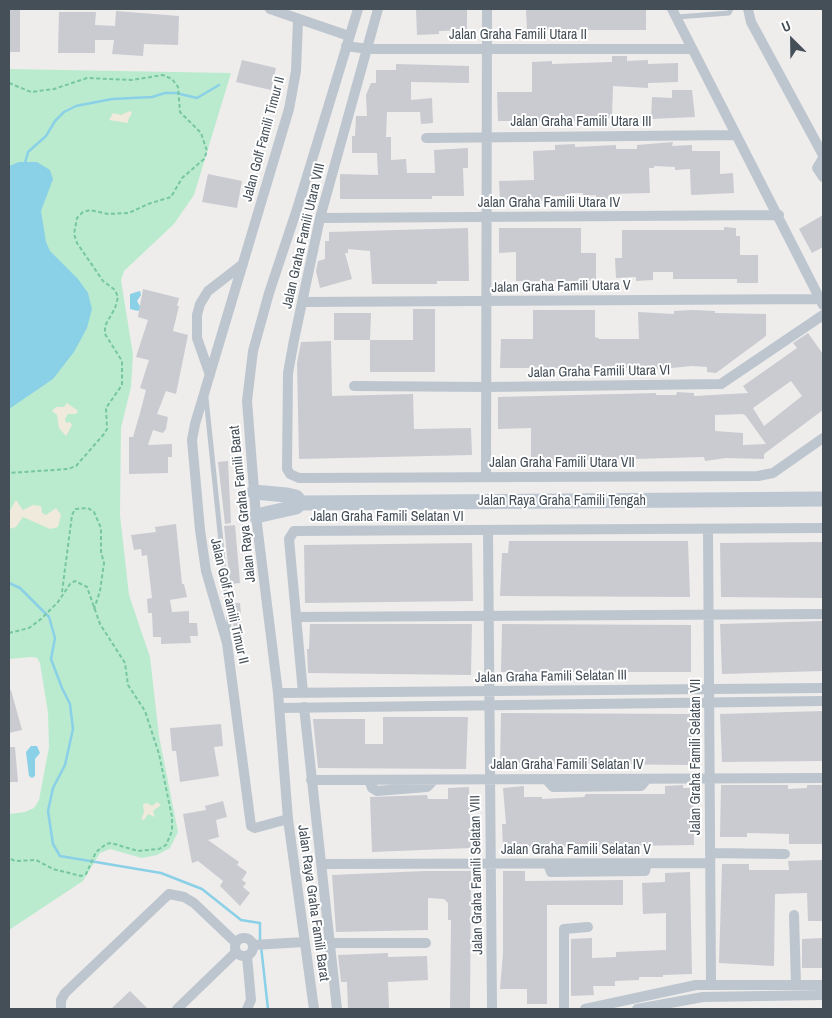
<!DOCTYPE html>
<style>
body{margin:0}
#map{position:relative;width:832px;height:1018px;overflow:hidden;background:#efecec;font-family:"Archivo Narrow",sans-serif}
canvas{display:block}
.frame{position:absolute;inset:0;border:10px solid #454f58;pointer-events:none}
.north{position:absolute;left:767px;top:15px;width:50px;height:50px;-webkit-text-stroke:4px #fff;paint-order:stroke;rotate:337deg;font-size:14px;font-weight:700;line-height:20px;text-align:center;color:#454f58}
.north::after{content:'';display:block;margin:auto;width:18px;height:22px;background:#454f58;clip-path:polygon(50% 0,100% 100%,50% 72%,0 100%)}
</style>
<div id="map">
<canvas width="832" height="1018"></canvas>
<div class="frame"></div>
<div class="north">U</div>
</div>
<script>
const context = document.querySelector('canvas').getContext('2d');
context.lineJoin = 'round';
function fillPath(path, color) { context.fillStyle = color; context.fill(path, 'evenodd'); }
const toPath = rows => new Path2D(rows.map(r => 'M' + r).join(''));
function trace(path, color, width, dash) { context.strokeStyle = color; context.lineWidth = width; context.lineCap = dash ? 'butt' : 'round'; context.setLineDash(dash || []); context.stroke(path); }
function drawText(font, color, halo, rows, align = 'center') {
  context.font = font + ' "Archivo Narrow",sans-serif'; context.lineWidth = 4; context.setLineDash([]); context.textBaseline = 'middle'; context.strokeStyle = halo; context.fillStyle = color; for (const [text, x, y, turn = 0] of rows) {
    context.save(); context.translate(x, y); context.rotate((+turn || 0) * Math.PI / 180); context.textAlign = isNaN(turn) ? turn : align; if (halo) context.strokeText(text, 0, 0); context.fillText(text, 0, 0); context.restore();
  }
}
fillPath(toPath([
 [9,69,231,73,194,195,174,224,124,271,121,280,133,355,131,387,121,428,120,515,129,595,150,657,159,736,178,832,170,848,157,855,142,858,110,849,100,853,83,881,9,930,9,814,25,812,34,808,39,800,49,747,48,713,40,663,37,658,32,657,9,659]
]), '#bbebcf');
fillPath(toPath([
 [130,111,132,113,128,120,128,123,109,120,113,113,121,115],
 [67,403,78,411,76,414,68,414,65,419,66,423,70,422,72,425,66,436,59,428,57,415,52,411,56,407,64,407],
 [16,500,23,510,33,505,41,506,42,513,46,515,56,508,61,515,58,527,50,529,23,517,16,527,9,529,9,512],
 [157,802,161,805,153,811,155,817,148,814,144,820,141,819,144,813,143,804,147,803,152,806]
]), '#f0eadc');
fillPath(toPath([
 [19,162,37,162,50,170,53,179,41,211,46,242,50,251,78,279,88,293,92,309,87,328,74,352,53,379,9,409,9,166],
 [140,291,141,295,137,301,141,308,138,311,130,309,130,294],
 [31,746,37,746,40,753,35,759,35,776,32,778,29,776,26,752]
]), '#8ad0e6');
trace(toPath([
 [25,163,28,152,46,136,55,121,64,112,76,106,112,99,152,97,165,93,176,93,197,98,219,85],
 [9,583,20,588,49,617,55,638,51,659,62,688,70,704,73,729,65,765,53,788,48,811,53,844,60,856,161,873,202,889,241,920,260,923,260,941],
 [261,946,268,1009]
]), '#8ad0e6', 2.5);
fillPath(toPath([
 [416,9,467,10,467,30,439,31,439,34,417,35],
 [526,9,646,9,646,30,527,30],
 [9,10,20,10,20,52,9,52],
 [116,11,179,16,178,45,144,44,143,56,112,54,114,40,95,40,95,53,58,53,59,12,96,12,95,25,115,26],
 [612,56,627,56,627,61,648,60,648,64,678,63,678,82,648,83,648,88,613,86,612,118,592,118,592,121,498,121,497,92,532,92,532,62,552,61,552,64,612,62],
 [242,60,276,68,271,90,236,82],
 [396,64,469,66,469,83,411,82,411,100,432,98,433,123,421,124,420,112,387,112,386,137,391,137,391,160,406,159,407,173,435,173,434,150,468,148,468,168,463,168,464,196,432,196,432,199,340,199,340,174,378,175,377,153,352,153,352,136,355,136,356,116,367,116,366,95,371,83,376,83,376,70,396,70],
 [672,90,692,90,695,117,651,119,652,97,672,98],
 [673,142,672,146,692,145,692,151,720,151,720,174,733,173,734,193,691,195,690,169,675,170,675,167,654,166,654,168,649,168,650,193,610,194,610,199,596,198,596,195,583,196,583,193,570,193,569,196,551,196,551,201,531,201,531,199,500,200,499,181,534,180,533,151,555,150,555,145,575,144,575,147,616,145,616,149,637,149,637,145],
 [208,174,242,181,237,208,202,202],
 [823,215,823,247,812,253,799,229],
 [724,227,736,228,736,236,740,236,740,255,758,255,758,283,737,283,737,279,673,279,673,272,653,272,653,280,636,281,636,277,616,278,615,258,622,258,622,230,724,230],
 [468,228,469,281,437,281,437,284,372,284,370,251,348,249,348,253,345,253,352,279,320,288,316,271,318,261,325,259,325,241,329,241,329,232],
 [499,228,581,228,581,253,596,253,596,281,516,281,516,252,499,253],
 [143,289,179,298,177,306,179,306,173,331,188,335,176,394,166,391,157,414,168,417,166,429,163,433,153,430,148,445,172,444,172,457,168,457,168,473,129,474,129,437,133,437,140,413,146,390,140,388,149,360,136,357,148,320,138,317],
 [413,309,435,309,435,372,370,372,370,340,413,340],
 [533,310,595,310,595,337,600,339,639,339,638,312,674,314,674,311,692,310,715,311,715,313,766,314,766,336,716,373,707,372,707,367,692,366,651,370,635,370,635,368,500,368,501,339,533,339],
 [334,313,371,313,370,340,334,340],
 [808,333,823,354,823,410,764,454,764,459,726,458,705,461,704,457,531,462,531,428,498,429,498,397,656,393,656,395,676,395,677,392,694,393,694,396,748,393,743,386,797,348,793,343],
 [791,381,802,396,764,426,753,408],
 [743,414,746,416,766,444,743,445,743,433,715,431,715,415],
 [331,341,332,396,413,394,414,429,471,428,472,455,299,459,297,363,301,342],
 [228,461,231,523,225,524,218,462],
 [176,524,182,584,184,584,187,597,170,600,172,612,189,611,189,623,197,623,198,636,190,636,191,643,161,644,161,637,153,637,152,613,148,613,147,599,152,598,147,555,142,556,141,549,134,550,131,535,156,532,155,527],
 [235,525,240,583,230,584,224,526],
 [509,541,688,541,690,597,500,596,502,553,508,553],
 [823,542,823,598,721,597,720,543],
 [472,543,473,601,305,603,304,545],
 [232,603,240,603,243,637,234,637],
 [823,621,823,671,722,674,720,624],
 [310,624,472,624,471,675,308,673,307,649,309,649],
 [502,624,691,625,691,672,501,672],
 [11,690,22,730,9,733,9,691],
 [823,711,823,761,722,762,720,714],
 [501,713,692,714,691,765,500,763],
 [383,717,468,717,466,769,318,768,313,719,365,719,365,744,383,744],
 [221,724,223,746,214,747,219,776,180,782,176,751,172,751,170,728],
 [9,747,15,747,18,782,9,782],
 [683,785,683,788,693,788,694,845,503,848,502,824,506,824,503,788,524,786,524,797,542,797,542,799,584,797,586,794,665,794,665,786],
 [721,785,788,785,788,789,807,788,807,785,823,785,823,844,789,844,789,834,747,833,747,837,720,837],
 [469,787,471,848,372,852,370,797,427,795,428,799,448,799,448,788],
 [223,801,227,817,216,820,219,837,208,840,239,862,237,865,247,872,242,880,246,883,243,887,250,893,240,906,220,886,223,881,198,861,192,863,188,842,183,814,206,810,205,806],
 [823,860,823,921,808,921,807,893,775,894,774,966,719,963,722,864,749,864,749,870,789,870,788,861],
 [425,871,471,871,470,1009,450,1009,451,920,448,920,448,903,444,899,428,898,428,930,336,932,332,875],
 [503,871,525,871,525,881,623,880,623,905,547,905,547,1004,527,1004,527,989,500,989,503,953],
 [690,872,692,974,663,975,663,977,639,977,639,980,615,981,615,986,593,986,594,995,571,996,571,939,592,938,592,958,616,957,616,952,666,950,666,913,643,914,642,883,665,882,665,873],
 [823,938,823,968,802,968,802,939],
 [388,953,388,957,427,956,428,980,388,982,389,1008,348,1009,347,982,341,982,338,955],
 [130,991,148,1009,111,1009]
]), '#c9cbd1');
trace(toPath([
 [9,83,31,92,54,89,87,78,132,80,163,75,172,79,178,87,180,112,201,133,207,151,204,159,182,178,171,197,148,204,129,213,108,214,90,210,83,212,77,218,74,234,77,243,103,281,115,290,118,297,115,308,105,326,105,334,122,361,122,385,106,408,107,429,104,434,76,466,68,469,9,473],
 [62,592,72,515,75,509,88,508,94,512,101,528,101,552,104,563,100,591,94,609],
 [9,633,29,628,41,619,58,602,70,584,75,581,87,587,100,624,125,663,128,685,145,711,159,754,172,817,172,831,166,845,159,849,138,851,111,843,106,844,96,852,86,874,81,876,53,869,36,860,15,861,9,858]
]), '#76c7a1', 2, [4, 2.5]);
trace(toPath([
 [677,17,729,13,731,9],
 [206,398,229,619,228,636]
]), '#bdc6ce', 5);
trace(toPath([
 [270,9,349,36],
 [378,9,320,218,294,340,288,373,287,469,290,474,299,478,758,476,773,473,823,438],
 [672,9,823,305],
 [748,9,751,22,823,155],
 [346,46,368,49,691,49],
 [426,138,736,135],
 [823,158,817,168,823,177],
 [320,218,779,215],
 [302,302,820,299],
 [210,375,197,338,197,315,200,304,208,291,243,264],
 [354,386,487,387,721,384,823,315],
 [486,477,487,9],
 [708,530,711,984],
 [488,531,492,1009],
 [296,617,823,614],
 [278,693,823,688],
 [303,693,289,539,294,531,823,528],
 [304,707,337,1009],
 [279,708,823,701],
 [546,779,553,787,641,786,647,779],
 [311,780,823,778],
 [369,780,372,788,377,791,427,787,434,780],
 [288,819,255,828,251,826,227,643,206,571,200,530,192,440,195,424,289,109,296,71,298,20],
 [710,853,785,854],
 [321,864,710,863],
 [548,864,551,872,645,871,647,863],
 [794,915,796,985],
 '235 947a9 9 0 1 1 18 0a9 9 0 1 1-18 0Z',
 [330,943,426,943],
 [253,945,304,942],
 [247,956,251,1000,247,1009],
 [61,1009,61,1000,65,993,169,894,184,897,194,903,236,943],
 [177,1009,236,952],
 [314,1009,288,819,278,693,256,516,247,401,253,351,269,293,298,206,358,9],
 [564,1009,564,929,588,927],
 [585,1009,696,985,823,985],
 [637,1009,703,997,823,995]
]), '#bdc6ce', 10);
trace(toPath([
 [254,492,287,495,296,497,301,503],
 [256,516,296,507,301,503,823,499]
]), '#bdc7d2', 15);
drawText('14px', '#454f58', '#fff', [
 ["Jalan Graha Famili Utara II",518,35],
 ["Jalan Graha Famili Utara III",581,122],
 ["Jalan Golf Famili Timur II",264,139,-75],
 ["Jalan Graha Famili Utara IV",549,203],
 ["Jalan Graha Famili Utara VIII",304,236,-77],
 ["Jalan Graha Famili Utara V",561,287,-1],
 ["Jalan Graha Famili Utara VI",599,372,-1],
 ["Jalan Graha Famili Utara VII",562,463],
 ["Jalan Raya Graha Famili Tengah",562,501],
 ["Jalan Raya Graha Famili Barat",243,504,-96],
 ["Jalan Graha Famili Selatan VI",387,517],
 ["Jalan Golf Famili Timur II",229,601,77],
 ["Jalan Graha Famili Selatan III",551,677,-1],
 ["Jalan Graha Famili Selatan VII",696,757,-90],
 ["Jalan Graha Famili Selatan IV",567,765],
 ["Jalan Graha Famili Selatan V",576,850],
 ["Jalan Graha Famili Selatan VIII",477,875,-91],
 ["Jalan Raya Graha Famili Barat",313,903,82]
]);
</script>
